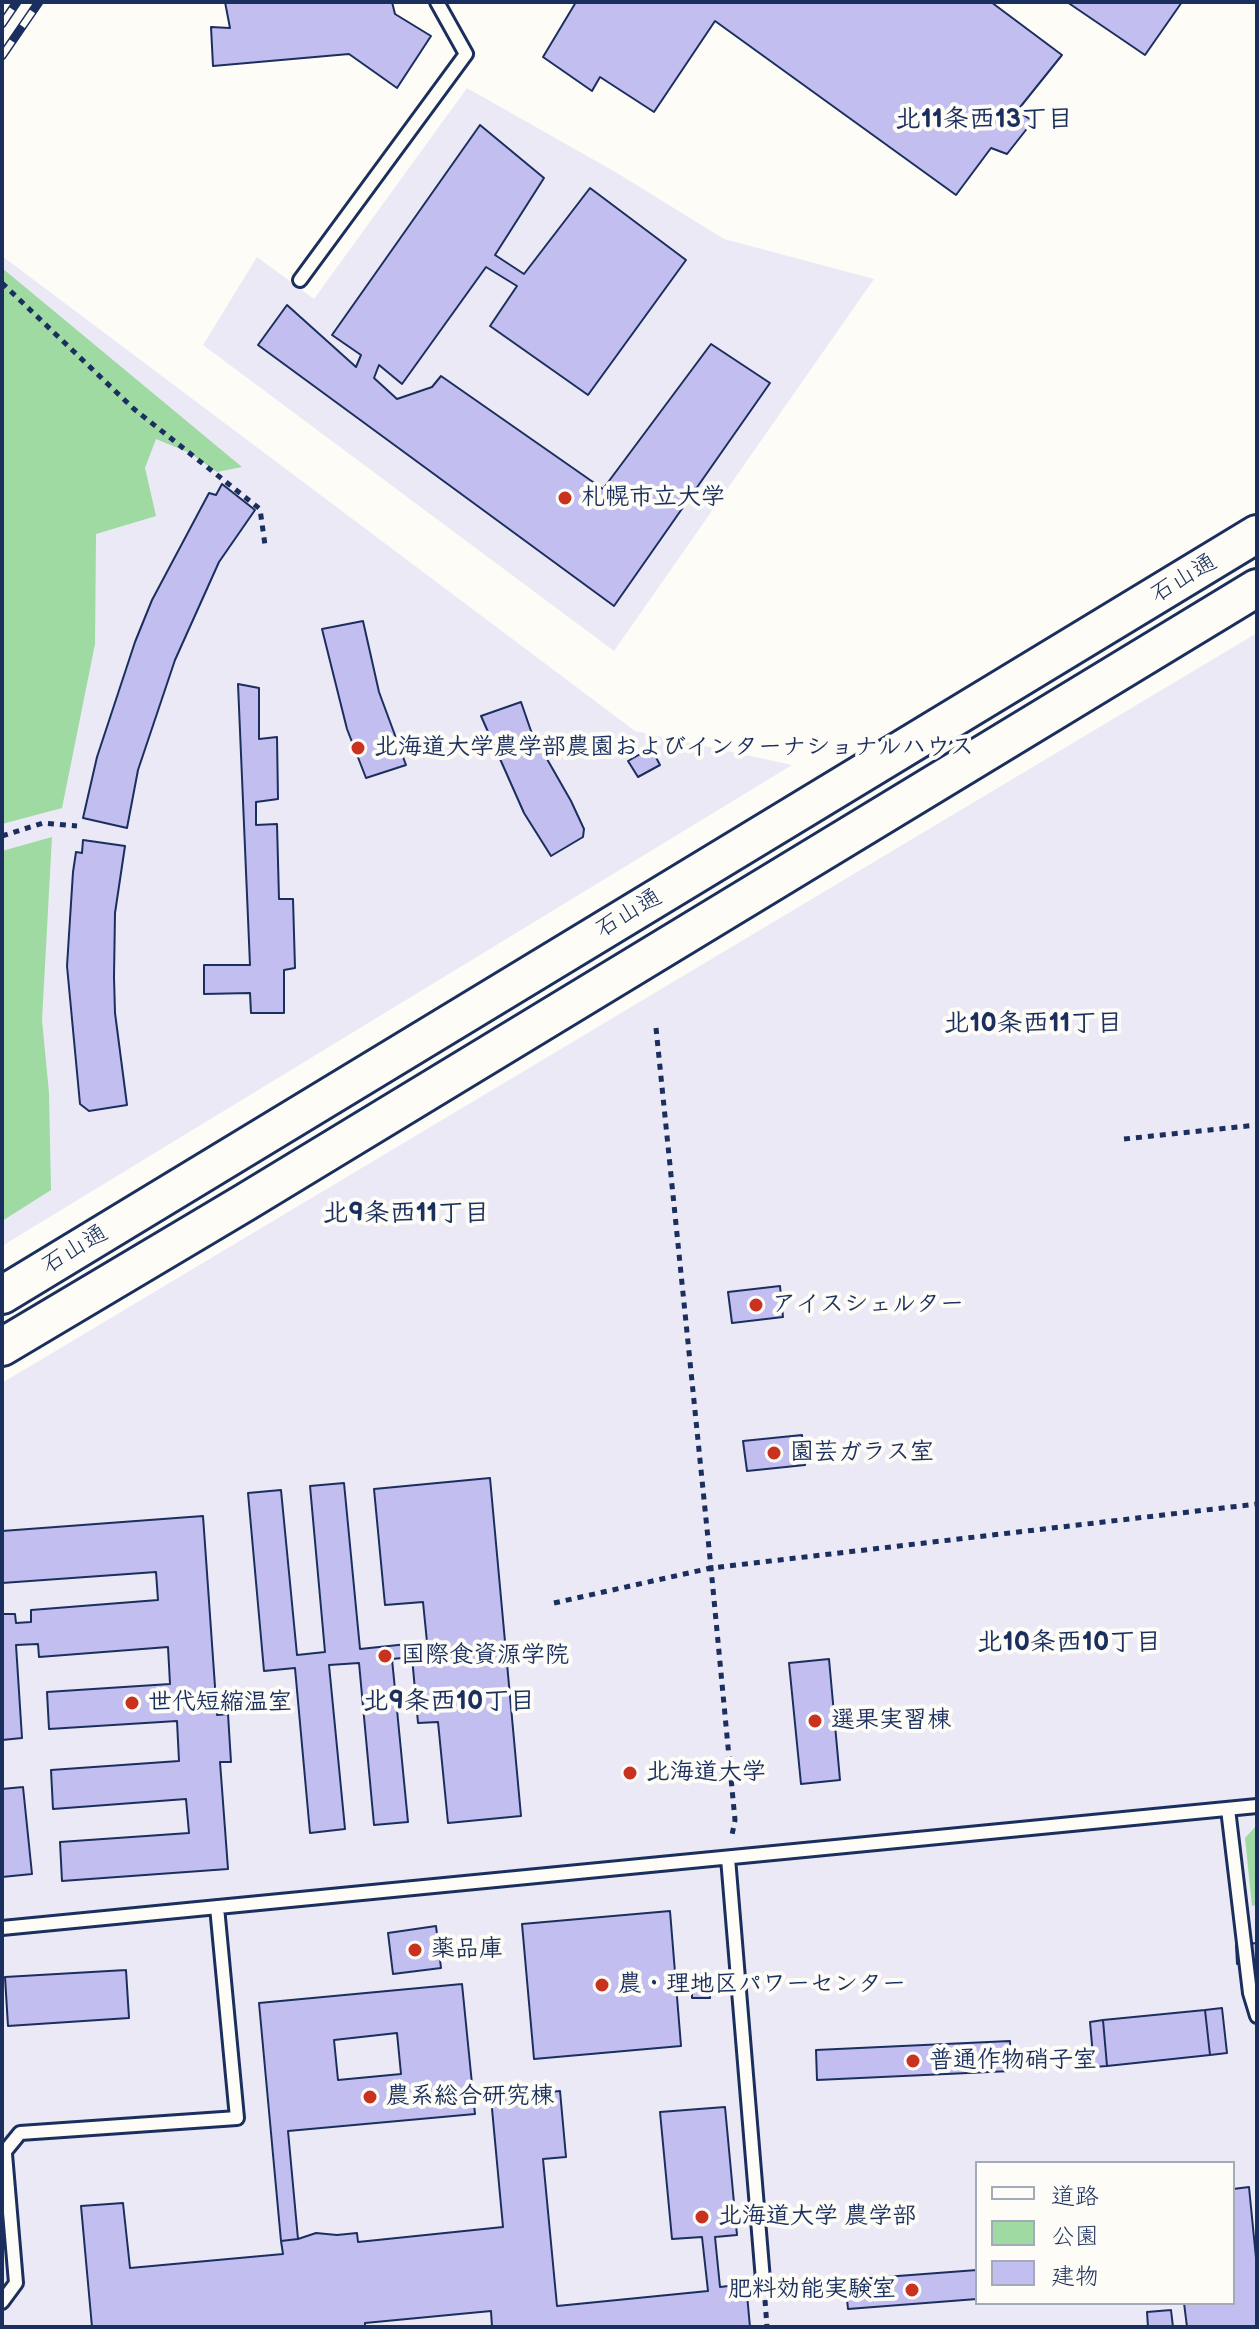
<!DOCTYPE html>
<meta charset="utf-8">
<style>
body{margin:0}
#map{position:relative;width:1259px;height:2329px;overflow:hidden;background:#fdfcf7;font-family:"Balsamiq Sans","Klee One",sans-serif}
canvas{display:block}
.frame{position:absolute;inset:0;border:4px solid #1b2f5e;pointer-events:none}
.legend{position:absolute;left:975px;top:2161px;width:260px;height:144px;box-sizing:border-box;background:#fdfcf7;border:2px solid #a3aaba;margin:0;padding:10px 14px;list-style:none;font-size:24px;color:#1b2f5e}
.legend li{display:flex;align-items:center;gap:16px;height:40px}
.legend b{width:40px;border:2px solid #a3aaba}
</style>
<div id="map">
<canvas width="1259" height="2329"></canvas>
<div class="frame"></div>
<ul class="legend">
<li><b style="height:10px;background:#fdfcf7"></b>道路</li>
<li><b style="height:22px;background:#9edaa1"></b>公園</li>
<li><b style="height:22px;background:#c2bef0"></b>建物</li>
</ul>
</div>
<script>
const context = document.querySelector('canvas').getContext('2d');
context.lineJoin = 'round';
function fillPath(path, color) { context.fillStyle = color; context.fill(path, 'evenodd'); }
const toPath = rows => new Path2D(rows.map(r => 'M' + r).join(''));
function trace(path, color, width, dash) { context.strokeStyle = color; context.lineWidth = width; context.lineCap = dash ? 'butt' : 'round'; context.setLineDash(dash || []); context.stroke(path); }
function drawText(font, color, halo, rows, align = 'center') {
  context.font = font + ' "Balsamiq Sans","Klee One",sans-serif'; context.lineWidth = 8; context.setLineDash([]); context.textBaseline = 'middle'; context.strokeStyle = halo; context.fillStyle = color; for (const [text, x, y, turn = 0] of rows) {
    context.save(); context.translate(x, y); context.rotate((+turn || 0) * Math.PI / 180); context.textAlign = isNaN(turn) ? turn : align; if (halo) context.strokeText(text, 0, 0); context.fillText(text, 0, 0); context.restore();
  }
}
fillPath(toPath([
 [467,88,617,173,724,239,874,279,614,651,203,345,257,257,314,299],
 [2,256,635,731,792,765,2,1246],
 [1257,633,1257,2327,2,2327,2,1383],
 [977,2163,1233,2163,1233,2303,977,2303]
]), '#ebe9f5');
fillPath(toPath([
 [2,268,242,467,217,472,190,453,156,439,145,468,156,516,96,534,95,644,62,808,2,824],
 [52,837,42,1020,49,1093,51,1190,2,1221,2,851],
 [1257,1825,1257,1905,1252,1906,1245,1838]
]), '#9edaa1');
const building = toPath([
 [225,2,392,2,395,14,431,36,397,88,349,54,213,66,211,27,230,28,225,2],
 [576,2,991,2,1062,55,1017,111,1033,121,1007,154,991,148,956,195,715,21,654,112,600,77,592,91,543,57,576,2],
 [1067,2,1182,2,1145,55,1067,2],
 [480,125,544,178,495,255,524,274,590,188,686,260,588,395,490,326,517,286,486,267,402,384,379,365,374,378,397,399,432,387,441,376,603,489,711,344,770,383,614,606,258,345,287,305,356,367,361,355,332,335,480,125],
 [222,484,255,510,219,562,175,660,138,770,127,828,83,818,97,757,135,642,152,600,209,493,216,495,222,484],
 [363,621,379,692,406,765,366,778,347,729,322,629,363,621],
 [238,684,259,688,259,739,277,737,278,799,256,802,256,825,277,824,279,899,293,899,295,968,284,970,284,1013,251,1013,250,993,204,994,204,965,250,965,238,684],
 [521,702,531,731,571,801,584,829,583,837,551,856,524,813,481,716,521,702],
 [651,748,660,765,638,777,628,761,651,748],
 [83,840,125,846,115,913,114,977,115,1013,127,1105,89,1111,80,1104,67,966,73,872,76,852,82,853,83,840],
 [780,1286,783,1317,732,1323,728,1292,780,1286],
 [802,1435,805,1465,747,1471,743,1441,802,1435],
 [490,1478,521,1816,448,1823,438,1722,418,1723,412,1657,392,1659,408,1822,374,1825,359,1663,329,1665,345,1829,310,1833,295,1668,264,1671,248,1493,281,1490,297,1655,325,1652,310,1486,344,1483,360,1649,427,1642,423,1602,385,1605,374,1489,490,1478],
 [203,1516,217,1715,228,1714,231,1762,220,1762,228,1869,62,1881,60,1842,189,1833,186,1799,53,1809,51,1770,179,1761,177,1721,49,1729,47,1692,170,1684,168,1647,39,1657,38,1644,16,1645,22,1738,2,1740,2,1614,15,1614,16,1623,31,1622,31,1610,158,1600,156,1572,2,1583,2,1531,203,1516],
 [829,1659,840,1780,801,1784,789,1663,829,1659],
 [23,1787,32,1874,2,1877,2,1789,23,1787],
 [670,1911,681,2046,534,2059,522,1924,670,1911],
 [436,1926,441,1968,393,1974,388,1933,436,1926],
 [1257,1943,1257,1962,1237,1964,1236,1945,1257,1943],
 [126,1970,129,2018,8,2026,5,1977,126,1970],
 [692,1973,709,1973,710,1998,692,1998,692,1973],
 [462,1984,475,2114,288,2131,298,2239,281,2241,259,2003,462,1984],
 [397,2033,401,2074,338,2080,334,2040,397,2033],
 [1222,2008,1227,2053,1210,2055,1205,2010,1222,2008],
 [1205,2010,1210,2055,1107,2066,1103,2020,1205,2010],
 [1103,2020,1107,2066,1094,2067,1090,2022,1103,2020],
 [1010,2041,1011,2071,817,2080,816,2050,1010,2041],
 [560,2091,566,2157,543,2159,557,2306,708,2291,702,2237,672,2239,660,2112,725,2107,737,2235,715,2237,720,2287,746,2284,750,2327,492,2327,491,2311,365,2323,365,2327,92,2327,81,2206,123,2203,130,2268,283,2254,281,2241,298,2239,316,2233,337,2235,357,2233,358,2242,503,2227,491,2098,560,2091],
 [1249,2187,1257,2268,1257,2327,1187,2327,1184,2303,1233,2303,1233,2189,1249,2187],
 [977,2270,977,2299,848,2309,845,2280,977,2270],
 [1171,2310,1173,2327,1148,2327,1147,2312,1171,2310]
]);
fillPath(building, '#c2bef0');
trace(building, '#1b2f5e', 2);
const service = toPath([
 [300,280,466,54,437,2],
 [1228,1809,1250,1993,1257,2016],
 [728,1858,763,2280],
 [2,1928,1257,1806],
 [2,2155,20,2133,237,2118,217,1907],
 [2,2302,16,2283,5,2154]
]);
const secondary = toPath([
 [2,1295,1257,534],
 [2,1347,244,1203,1257,588]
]);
trace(service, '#1b2f5e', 18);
trace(secondary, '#1b2f5e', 42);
trace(toPath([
 [2,283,134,409,260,509,265,545],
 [2,836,43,823,77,826],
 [656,1028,711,1568,735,1820,732,1835],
 [1124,1139,1257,1125],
 [554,1603,711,1568,1257,1504],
 [765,2300,767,2327]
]), '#1b2f5e', 5, [6, 6]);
trace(service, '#fdfcf7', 12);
trace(secondary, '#fdfcf7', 36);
const rail = toPath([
 [2,24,17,2],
 [2,56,39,2]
]);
trace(rail, '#1b2f5e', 9);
trace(rail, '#fdfcf7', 6, [18]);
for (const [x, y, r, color] of [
 [565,498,8,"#c8321e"],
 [358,748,8,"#c8321e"],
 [756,1305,8,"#c8321e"],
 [774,1453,8,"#c8321e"],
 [385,1656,8,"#c8321e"],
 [132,1703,8,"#c8321e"],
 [815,1721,8,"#c8321e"],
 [630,1773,8,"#c8321e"],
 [415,1950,8,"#c8321e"],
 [602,1985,8,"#c8321e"],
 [913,2061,8,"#c8321e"],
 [370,2097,8,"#c8321e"],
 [702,2217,8,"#c8321e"],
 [912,2290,8,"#c8321e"]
]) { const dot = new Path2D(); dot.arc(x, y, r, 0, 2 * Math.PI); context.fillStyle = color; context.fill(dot); trace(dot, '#fdfcf7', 3); }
drawText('bold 24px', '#1b2f5e', '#fdfcf7', [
 ["札幌市立大学",581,498],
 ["北海道大学農学部農園およびインターナショナルハウス",374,748],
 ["アイスシェルター",772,1305],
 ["園芸ガラス室",790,1453],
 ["国際食資源学院",401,1656],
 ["世代短縮温室",148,1703],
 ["選果実習棟",831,1721],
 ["北海道大学",646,1773],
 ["薬品庫",431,1950],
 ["農・理地区パワーセンター",618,1985],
 ["普通作物硝子室",929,2061],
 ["農系総合研究棟",386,2097],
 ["北海道大学 農学部",718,2217],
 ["肥料効能実験室",896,2290,"right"]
], 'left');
drawText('24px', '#1b2f5e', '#fdfcf7', [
 ["石山通",1184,579,-31],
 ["石山通",629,914,-31],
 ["石山通",75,1250,-31]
]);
drawText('bold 26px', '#1b2f5e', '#fdfcf7', [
 ["北11条西13丁目",984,120],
 ["北10条西11丁目",1033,1024],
 ["北9条西11丁目",406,1214],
 ["北10条西10丁目",1069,1643],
 ["北9条西10丁目",449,1702]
]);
</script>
